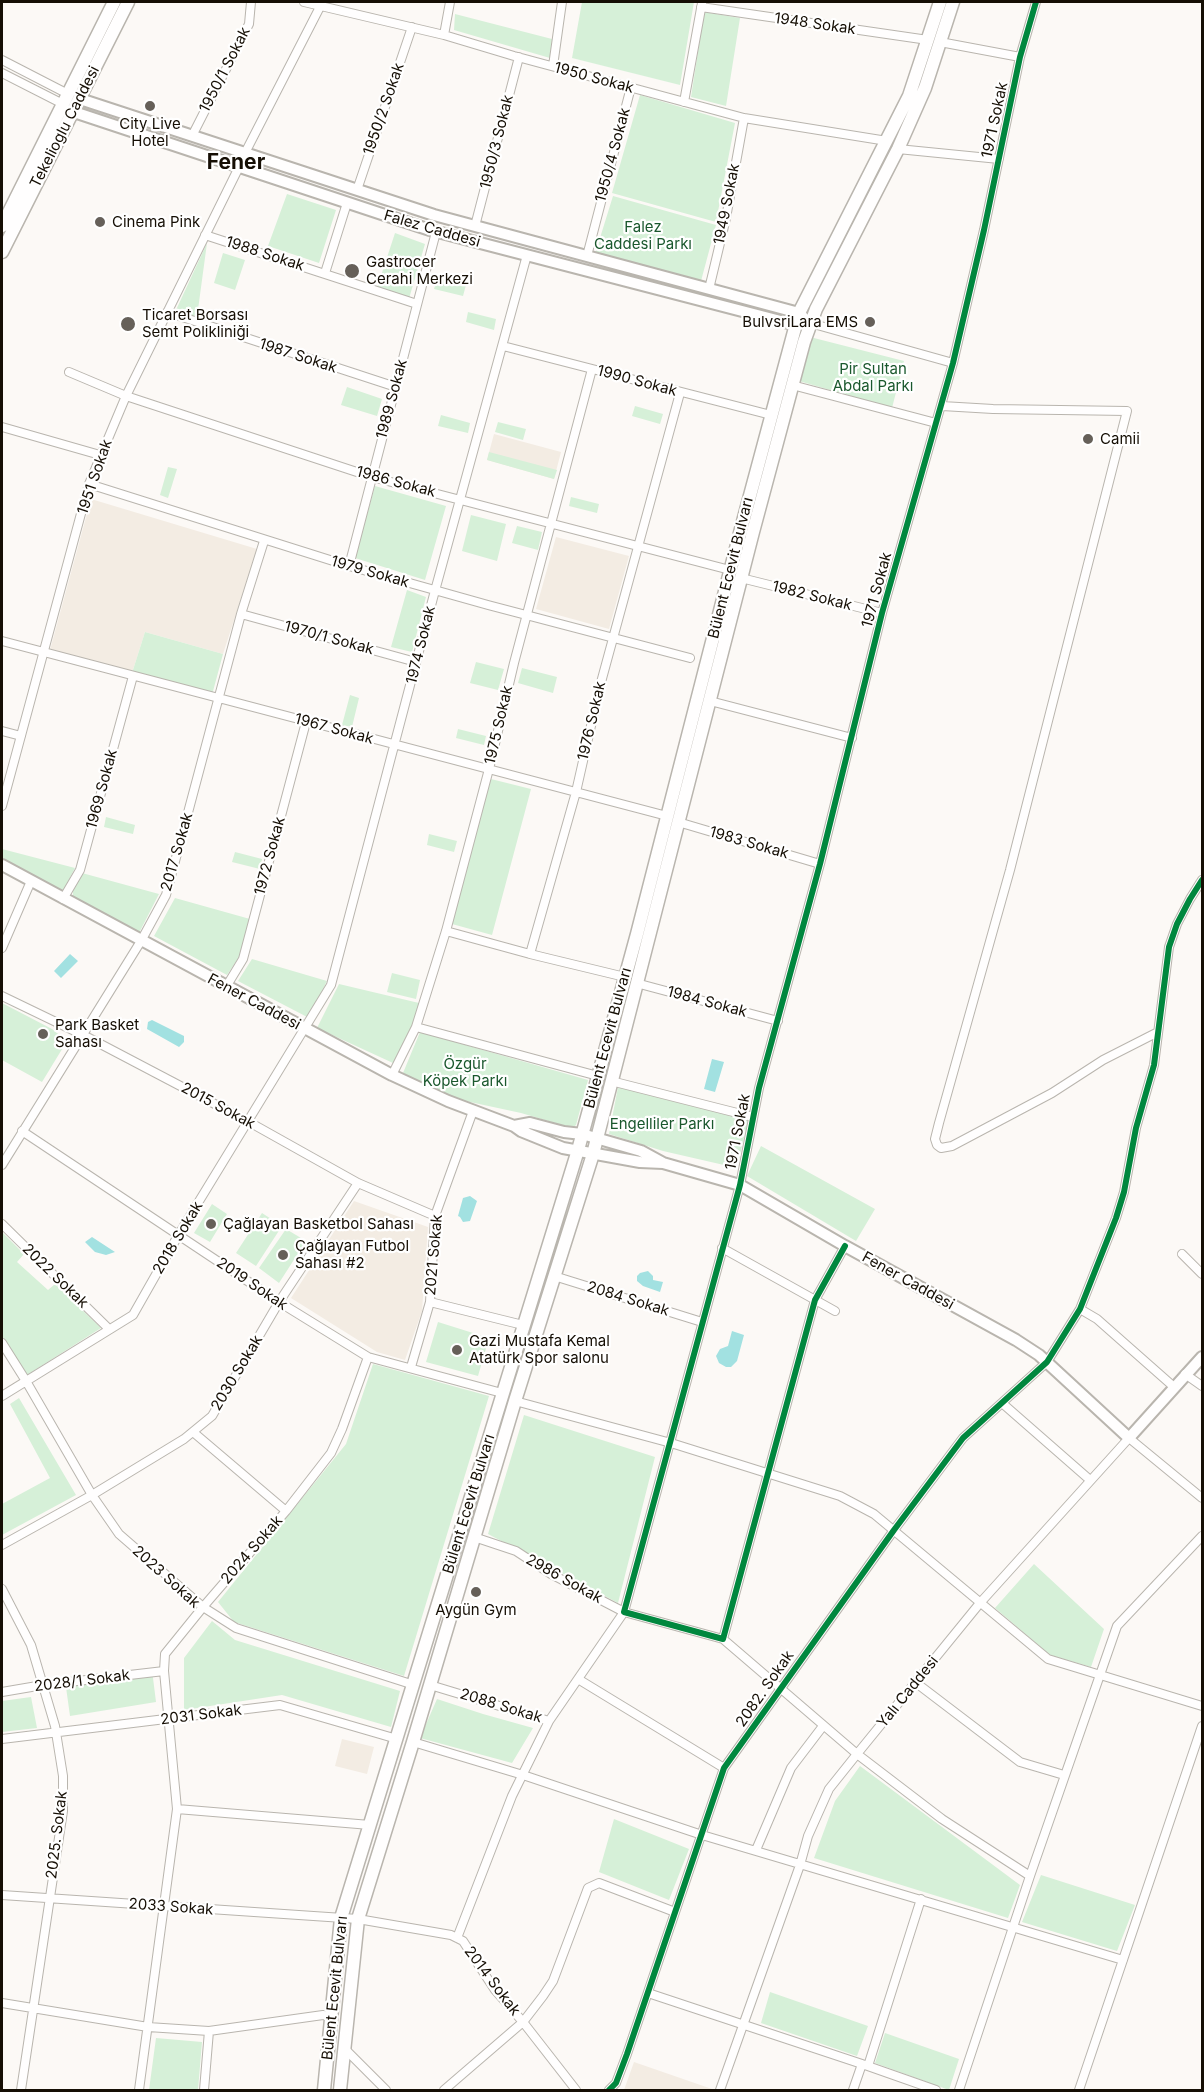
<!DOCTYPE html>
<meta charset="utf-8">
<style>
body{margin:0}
#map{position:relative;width:1204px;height:2092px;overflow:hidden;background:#fcf9f6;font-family:Inter,sans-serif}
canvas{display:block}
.frame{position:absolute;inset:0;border:3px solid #150e04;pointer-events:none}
</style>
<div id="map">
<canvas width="1204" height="2092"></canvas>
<div class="frame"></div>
</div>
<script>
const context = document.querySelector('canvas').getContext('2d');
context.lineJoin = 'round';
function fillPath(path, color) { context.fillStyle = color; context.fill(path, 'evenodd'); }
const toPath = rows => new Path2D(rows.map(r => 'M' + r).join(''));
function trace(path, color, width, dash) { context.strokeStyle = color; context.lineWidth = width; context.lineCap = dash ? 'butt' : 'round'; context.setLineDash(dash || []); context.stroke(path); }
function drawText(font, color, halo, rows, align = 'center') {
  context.font = font + ' Inter,sans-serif'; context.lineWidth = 4.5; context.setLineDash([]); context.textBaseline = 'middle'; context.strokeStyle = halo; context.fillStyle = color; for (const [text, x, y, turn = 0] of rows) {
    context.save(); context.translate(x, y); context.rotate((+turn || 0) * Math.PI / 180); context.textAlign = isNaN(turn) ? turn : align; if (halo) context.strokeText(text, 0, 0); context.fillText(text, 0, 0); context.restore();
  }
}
fillPath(toPath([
 [494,434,561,452,554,479,487,460],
 [91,499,257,549,223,654,145,632,132,673,50,650],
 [556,537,629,556,609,629,536,609],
 [354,1201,428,1227,422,1311,405,1360,377,1352,291,1298],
 [342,1739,374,1747,367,1774,335,1766],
 [634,2062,712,2089,712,2090,624,2090]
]), '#f3ece3');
fillPath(toPath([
 [582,2,694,2,680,85,572,58],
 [704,12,740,18,726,106,691,97],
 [455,14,552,39,550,58,454,30],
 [640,95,735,123,716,222,612,193],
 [287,194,336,210,319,263,268,246],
 [613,196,716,225,701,281,595,254],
 [395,233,425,244,408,302,376,291],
 [207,243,197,317,176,310],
 [223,253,245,260,235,290,214,283],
 [437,278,466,285,463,296,434,289],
 [468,312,496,319,494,330,466,322],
 [810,337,904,361,892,408,799,381],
 [347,387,382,399,377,416,341,405],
 [635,406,663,414,660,424,632,416],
 [441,415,470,423,468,433,438,426],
 [498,422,526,429,523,440,495,432],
 [489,452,557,470,554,479,487,460],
 [168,467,177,469,168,498,160,495],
 [375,486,446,506,425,580,355,558],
 [571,497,599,504,597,513,569,506],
 [471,515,506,524,497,561,462,551],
 [517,526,542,532,538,550,512,543],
 [407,590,426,597,412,652,391,647],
 [145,632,223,654,212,695,132,673],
 [476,662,504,669,498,690,470,683],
 [522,668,557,677,553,693,518,683],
 [350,695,359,698,352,727,342,725],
 [458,729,486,736,484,745,456,738],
 [491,779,531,789,492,935,452,924],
 [106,817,135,825,133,834,104,827],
 [429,834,457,841,454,852,427,845],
 [2,849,75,868,63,891,2,859],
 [235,852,262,859,260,869,232,862],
 [82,873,159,894,139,933,73,896,73,890],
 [175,898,250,919,239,957,227,975,154,936],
 [252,959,327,981,309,1018,238,981],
 [392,973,420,980,416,999,387,992],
 [339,984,419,1003,412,1026,393,1063,317,1028],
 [2,1003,52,1029,67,1041,42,1082,2,1060],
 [420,1032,588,1080,576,1125,572,1128,521,1113,456,1099,403,1073],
 [618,1087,748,1120,737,1168,663,1151,609,1134],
 [761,1146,875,1209,856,1241,747,1176],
 [212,1204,227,1214,210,1242,194,1233],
 [262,1213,282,1226,256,1266,236,1253],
 [286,1229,306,1241,279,1283,259,1268],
 [2,1232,24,1254,17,1262,48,1290,55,1284,101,1328,27,1375,2,1336],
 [438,1322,489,1338,478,1376,426,1362],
 [373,1364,489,1396,404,1676,234,1622,218,1602,346,1444],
 [19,1398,76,1495,2,1535,2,1504,50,1478,10,1404],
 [524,1415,655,1457,618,1603,488,1534],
 [1034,1564,1104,1629,1091,1667,1050,1655,995,1608],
 [212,1621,235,1640,400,1691,391,1727,282,1695,184,1710,184,1658],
 [152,1670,156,1702,70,1716,65,1680],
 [31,1697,37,1728,2,1732,2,1701],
 [437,1699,483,1714,533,1728,512,1763,420,1738],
 [860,1766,1020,1885,1008,1918,814,1858,835,1801],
 [614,1819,689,1849,669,1900,599,1872],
 [1041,1875,1135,1905,1117,1951,1022,1922],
 [770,1992,868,2026,857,2056,761,2023],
 [885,2033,959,2059,949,2090,875,2063],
 [156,2038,202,2042,198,2090,149,2090]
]), '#d6f0d8');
fillPath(toPath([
 [70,954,78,961,61,978,54,971],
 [152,1020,184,1036,184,1042,179,1047,147,1029,148,1022],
 [712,1059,724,1062,715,1092,704,1089],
 [470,1196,477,1201,470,1221,463,1222,460,1217,458,1216,463,1198],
 [92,1237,115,1252,106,1255,95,1252,85,1242],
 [648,1271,653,1276,653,1280,663,1282,660,1292,643,1286,637,1281,637,1276,640,1273],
 [732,1331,744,1335,737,1361,731,1367,726,1367,719,1363,716,1356,720,1349,728,1346]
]), '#a2e1e1');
const street = toPath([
 [304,2,444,35,514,56,744,118,887,141],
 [701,7,928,40],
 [444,35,450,2],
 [940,42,1020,57],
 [2,60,68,94],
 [553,66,562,2],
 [2,73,63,104],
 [684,102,702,3],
 [192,136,249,24,251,2],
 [898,149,999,159],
 [245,153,322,3],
 [357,190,412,27],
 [475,226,519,57],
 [205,235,417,304],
 [587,256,631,87],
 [325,273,347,203],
 [709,289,726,218,744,118],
 [167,312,396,387],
 [810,323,953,363],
 [503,346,771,415],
 [69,372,126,396,372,477,730,570],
 [792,385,936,423],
 [942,406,993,409,1127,411,1010,870,939,1123,935,1139,937,1145,941,1148,952,1146,1052,1093,1103,1060,1158,1032],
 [2,427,100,455],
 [89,484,349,566,488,605,690,658],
 [349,566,436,232],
 [741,578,882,613],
 [241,614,416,662],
 [2,641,667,816],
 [710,701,852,738],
 [2,731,21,736],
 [2,806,89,484,126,396,239,167],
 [678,822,820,864],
 [63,899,80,870,133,676],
 [446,931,530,954],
 [2,948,31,881],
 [625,977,530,954,576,792,600,686,680,393],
 [636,983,778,1021],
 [226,987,243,959,306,722],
 [2,996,89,1038,249,1122,358,1183,435,1216],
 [416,1027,598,1076],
 [392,1075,416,1027,446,931,489,769,514,663,592,369],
 [611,1081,753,1117],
 [22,1131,279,1302,368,1357,502,1393],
 [2,1165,141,941,166,895,241,614,264,541],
 [2,1224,109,1329],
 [845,1246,815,1300,723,1639,624,1612,740,1185,759,1088,820,864,882,613,953,363,984,230,1020,57,1036,2],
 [722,1248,835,1311],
 [1182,1254,1202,1274],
 [554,1276,702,1322],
 [430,1302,523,1325],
 [1080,1309,1097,1319,1174,1387],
 [2,1343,26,1381,92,1495,119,1534,203,1607,165,1654,164,1671,177,1809,139,2090],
 [368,1357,342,1429,331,1453,286,1511,203,1607,236,1628,414,1685],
 [411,1367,430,1302,435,1216,473,1111],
 [1185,1374,1202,1386],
 [2,1396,133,1315,179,1234,331,985,433,598,527,255],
 [515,1401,671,1443,840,1496,874,1514,1048,1659,1202,1706],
 [1002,1403,1090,1480],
 [193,1432,286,1511],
 [2,1545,92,1495,184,1439,212,1416,279,1302,358,1183],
 [2,1589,31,1645,55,1726,63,1776,63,1811,21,2090],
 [723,1639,857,1754,942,1819,1030,1876],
 [578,1679,724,1768],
 [915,1682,1020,1762,1064,1775],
 [430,1685,549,1721],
 [2,1692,43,1685,164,1671],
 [2,1739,280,1705,397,1739],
 [413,1742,523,1775,702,1835,1123,1960],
 [177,1809,370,1825],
 [756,1850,791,1768,823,1726],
 [2,1895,358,1919,451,1935,463,1941,495,1990,523,2022,576,2090],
 [457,1938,512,1796,549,1721,624,1612,551,1574,516,1551,474,1537],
 [648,1993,862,2064,936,2090],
 [2,2003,148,2027,209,2031,323,2015,330,2016],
 [344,2048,386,2090],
 [868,2066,921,1899],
 [204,2090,209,2031],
 [444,2090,523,2022,543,1996,553,1981,588,1888,599,1883,675,1912],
 [609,2090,616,2083,627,2054,724,1768,894,1530,963,1438,1047,1362,1080,1309,1116,1218,1124,1192,1136,1128,1154,1065,1169,947,1177,924,1190,899,1202,880],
 [720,2090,800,1865,808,1836,829,1789,857,1754,980,1603,1129,1438,1202,1498],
 [853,2090,862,2064],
 [959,2090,1030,1876,1117,1626,1202,1536],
 [1079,2090,1202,1726]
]);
const secondary = toPath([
 [80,99,434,215,799,313,805,319],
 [74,112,430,230,796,325,804,324],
 [2,865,392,1075,448,1101,514,1126],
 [530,1123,564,1132,582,1134,641,1151,663,1163,640,1162,563,1148,521,1131,514,1126,530,1123],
 [663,1163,740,1185,845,1246,1016,1340,1039,1355,1129,1438,1202,1357]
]);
const primary = toPath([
 [2,226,114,2],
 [2,252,128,2],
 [324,2090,341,1918,578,1150,637,934,741,529,799,313,909,96,940,2],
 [340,2090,358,1919,413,1742,515,1401,593,1154,753,532,804,342,816,309,898,149,925,88,953,2]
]);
trace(street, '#b9b5ae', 10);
trace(secondary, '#b9b5ae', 14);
trace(primary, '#b9b5ae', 15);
trace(street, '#fffefe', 8);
trace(secondary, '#fffefe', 10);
trace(primary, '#fffefe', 12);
trace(toPath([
 [845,1246,815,1300,723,1639,624,1612,740,1185,759,1088,820,864,882,613,953,363,984,230,1020,57,1036,2],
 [609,2090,616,2083,627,2054,724,1768,894,1530,963,1438,1047,1362,1080,1309,1116,1218,1124,1192,1136,1128,1154,1065,1169,947,1177,924,1190,899,1202,880]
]), '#00873e', 6);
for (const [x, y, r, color] of [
 [150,106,6,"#666059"],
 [100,222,6,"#666059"],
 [352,271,8,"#666059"],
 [870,322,6,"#666059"],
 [128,324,8,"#666059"],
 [1088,439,6,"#666059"],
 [43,1034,6,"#666059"],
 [211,1224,6,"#666059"],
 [283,1255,6,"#666059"],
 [457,1350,6,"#666059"],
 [476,1592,6,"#666059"]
]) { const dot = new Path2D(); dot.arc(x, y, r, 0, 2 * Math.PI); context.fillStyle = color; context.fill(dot); trace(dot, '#fff', 2); }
drawText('15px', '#150e04', '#fff', [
 ["1948 Sokak",815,24,8],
 ["1950/1 Sokak",225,70,-63],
 ["1950 Sokak",594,78,15],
 ["1950/2 Sokak",384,109,-71],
 ["1971 Sokak",995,120,-78],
 ["Tekelioglu Caddesi",65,127,-63],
 ["1950/3 Sokak",497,142,-76],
 ["1950/4 Sokak",613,155,-75],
 ["1949 Sokak",727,204,-79],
 ["Falez Caddesi",432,229,16],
 ["1988 Sokak",265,254,18],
 ["1987 Sokak",298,356,18],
 ["1990 Sokak",637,381,15],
 ["1989 Sokak",392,399,-75],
 ["1951 Sokak",95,477,-71],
 ["1986 Sokak",396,482,15],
 ["Bülent Ecevit Bulvarı",731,568,-76],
 ["1979 Sokak",370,572,16],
 ["1971 Sokak",877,590,-75],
 ["1982 Sokak",812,596,14],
 ["1970/1 Sokak",329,638,15],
 ["1974 Sokak",421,645,-76],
 ["1976 Sokak",592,721,-77],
 ["1975 Sokak",499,725,-77],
 ["1967 Sokak",334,729,15],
 ["1969 Sokak",102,789,-75],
 ["1983 Sokak",749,843,16],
 ["2017 Sokak",177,852,-74],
 ["1972 Sokak",270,856,-75],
 ["Fener Caddesi",254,1002,28],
 ["1984 Sokak",707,1002,15],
 ["Bülent Ecevit Bulvarı",608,1038,-75],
 ["2015 Sokak",218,1106,28],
 ["1971 Sokak",738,1132,-79],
 ["2018 Sokak",178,1238,-59],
 ["2021 Sokak",434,1255,-85],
 ["2022 Sokak",55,1276,44],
 ["Fener Caddesi",908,1281,29],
 ["2019 Sokak",252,1284,34],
 ["2084 Sokak",628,1299,17],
 ["2030 Sokak",237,1373,-59],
 ["Bülent Ecevit Bulvarı",469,1504,-73],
 ["2024 Sokak",252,1550,-49],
 ["2023 Sokak",166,1577,42],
 ["2986 Sokak",564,1579,29],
 ["2028/1 Sokak",82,1681,-7],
 ["2082. Sokak",765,1689,-55],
 ["Yalı Caddesi",908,1692,-51],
 ["2088 Sokak",501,1706,17],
 ["2031 Sokak",201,1715,-7],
 ["2025. Sokak",57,1835,-83],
 ["2033 Sokak",171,1907,4],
 ["2014 Sokak",492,1981,53],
 ["Bülent Ecevit Bulvarı",335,1988,-84]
]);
drawText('15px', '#150e04', '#fff', [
 ["City Live",150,124,"center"],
 ["Hotel",150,141,"center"],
 ["Cinema Pink",112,222],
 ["Gastrocer",366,262],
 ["Cerahi Merkezi",366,279],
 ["Ticaret Borsası",142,315],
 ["Semt Polikliniği",142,332],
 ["BulvsriLara EMS",858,322,"right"],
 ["Camii",1100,439],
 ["Park Basket",55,1025],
 ["Sahası",55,1042],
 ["Çağlayan Basketbol Sahası",223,1224],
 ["Çağlayan Futbol",295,1246],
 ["Sahası #2",295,1263],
 ["Gazi Mustafa Kemal",469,1341],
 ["Atatürk Spor salonu",469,1358],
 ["Aygün Gym",476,1610,"center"]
], 'left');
drawText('15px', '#1a582d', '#fff', [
 ["Falez",643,227],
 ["Caddesi Parkı",643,244],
 ["Pir Sultan",873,369],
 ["Abdal Parkı",873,386],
 ["Özgür",465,1064],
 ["Köpek Parkı",465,1081],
 ["Engelliler Parkı",662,1124]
]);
drawText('bold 21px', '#150e04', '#fff', [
 ["Fener",236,163]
]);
</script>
